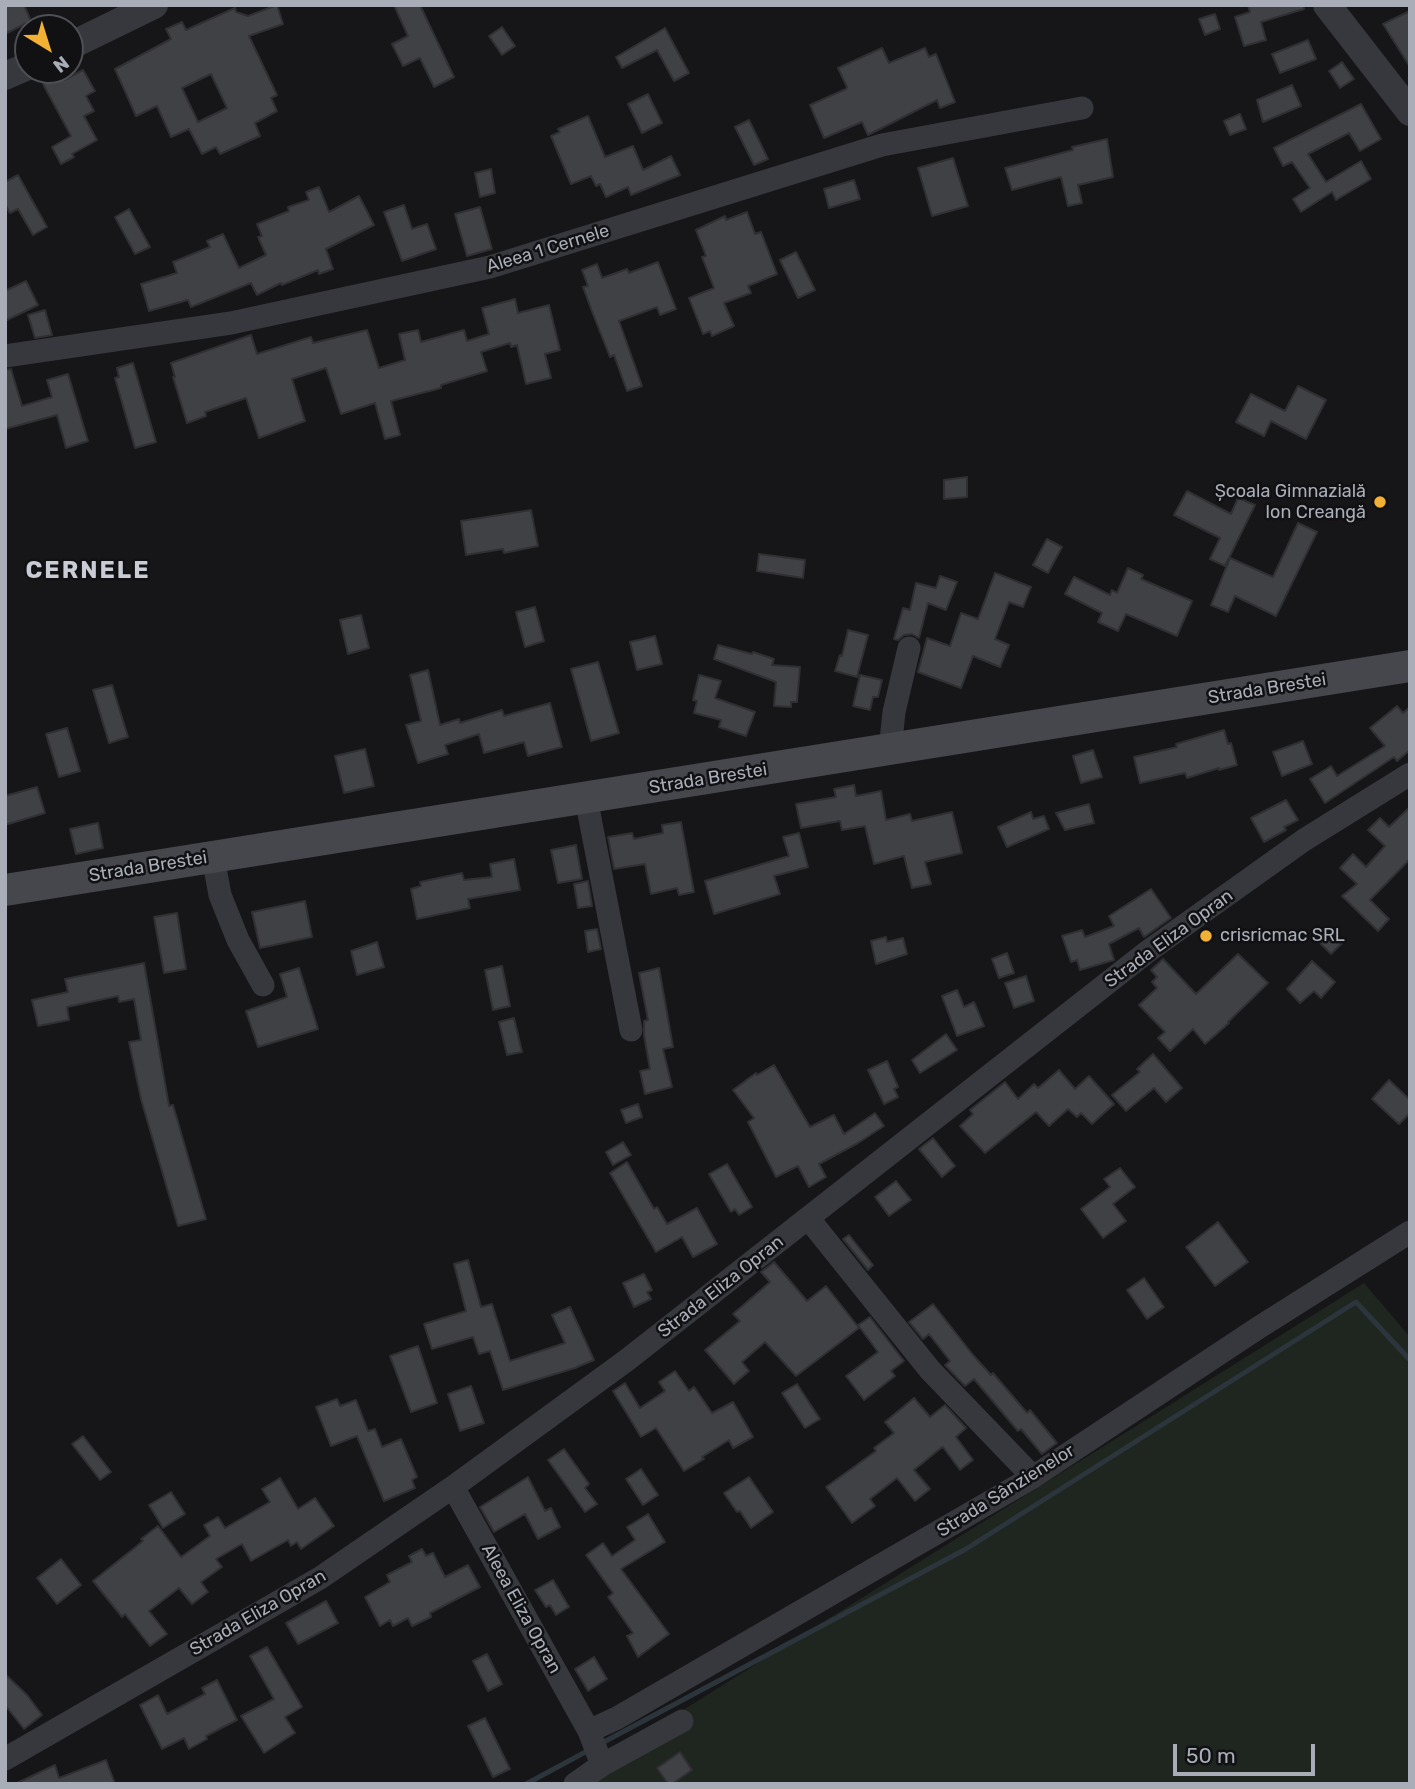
<!DOCTYPE html>
<meta charset="utf-8">
<style>
body{margin:0}
#map{position:relative;width:1415px;height:1789px;overflow:hidden;background:#161618;font-family:Rubik,sans-serif}
canvas{display:block}
.frame{position:absolute;inset:0;border:7px solid #a8adb8;pointer-events:none}
.north{position:absolute;left:14px;top:14px;width:70px;height:70px;box-sizing:border-box;background:#111113;border:2px solid #4d4f55;border-radius:50%;rotate:142deg;font-size:19px;font-weight:700;line-height:28px;text-align:center;color:#a8adb8}
.north::after{content:'';display:block;margin:auto;width:24px;height:32px;background:#f2b134;clip-path:polygon(50% 0,100% 100%,50% 72%,0 100%)}
.scale{position:absolute;left:1173px;top:1744px;width:142px;height:32px;box-sizing:border-box;border:4px solid #a8adb8;border-top:0;padding-left:9px;font-size:21px;line-height:24px;white-space:nowrap;color:#a8adb8;-webkit-text-stroke:5px #111113;paint-order:stroke}
</style>
<div id="map">
<canvas width="1415" height="1789"></canvas>
<div class="frame"></div>
<div class="north">N</div>
<div class="scale">50 m</div>
</div>
<script>
const context = document.querySelector('canvas').getContext('2d');
context.lineJoin = 'round';
function fillPath(path, color) { context.fillStyle = color; context.fill(path, 'evenodd'); }
const toPath = rows => new Path2D(rows.map(r => 'M' + r).join(''));
function trace(path, color, width, dash) { context.strokeStyle = color; context.lineWidth = width; context.lineCap = dash ? 'butt' : 'round'; context.setLineDash(dash || []); context.stroke(path); }
function drawText(font, color, halo, rows, align = 'center') {
  context.font = font + ' Rubik,sans-serif'; context.lineWidth = 5; context.setLineDash([]); context.textBaseline = 'middle'; context.strokeStyle = halo; context.fillStyle = color; for (const [text, x, y, turn = 0] of rows) {
    context.save(); context.translate(x, y); context.rotate((+turn || 0) * Math.PI / 180); context.textAlign = isNaN(turn) ? turn : align; if (halo) context.strokeText(text, 0, 0); context.fillText(text, 0, 0); context.restore();
  }
}
fillPath(toPath([
 [1364,1283,1410,1337,1410,1784,565,1784]
]), '#1e261f');
trace(toPath([
 [600,1744,966,1549,1356,1302,1410,1360],
 [526,1784,591,1749]
]), '#2c353c', 5);
const building = toPath([
 [5,5,24,5,31,21,5,34,5,5],
 [277,5,283,24,249,36,277,95,271,98,277,111,255,123,260,136,220,154,216,147,202,154,189,129,171,137,157,106,136,116,115,69,171,39,166,29,182,22,186,30,235,8,236,12,248,16,277,5],
 [211,74,227,108,198,122,182,88,211,74],
 [394,5,420,5,454,77,434,87,420,58,403,66,392,44,408,36,394,5],
 [1248,5,1303,5,1304,9,1261,22,1266,40,1244,46,1235,17,1250,12,1248,5],
 [1410,11,1410,67,1383,24,1410,11],
 [1215,14,1220,29,1205,35,1199,19,1215,14],
 [502,27,515,46,502,55,489,36,502,27],
 [665,28,689,73,674,81,657,50,622,68,616,57,665,28],
 [1308,40,1316,59,1280,73,1272,54,1308,40],
 [882,48,889,63,925,48,929,57,936,54,955,102,940,108,937,100,868,135,862,122,824,138,810,105,846,89,847,87,838,68,882,48],
 [1342,62,1354,79,1340,88,1329,71,1342,62],
 [83,70,95,91,86,96,94,111,84,116,97,140,72,154,74,157,61,164,52,147,71,136,43,84,61,74,64,80,83,70],
 [1292,85,1301,106,1263,122,1257,100,1292,85],
 [648,94,662,123,642,133,628,104,648,94],
 [1361,104,1381,139,1360,151,1349,133,1308,154,1326,182,1361,161,1371,179,1336,200,1332,192,1301,212,1293,199,1310,188,1292,162,1283,166,1274,148,1361,104],
 [1240,114,1246,129,1230,135,1224,121,1240,114],
 [588,116,605,157,633,146,643,170,671,156,680,175,631,195,628,187,606,197,600,184,596,186,591,176,571,184,551,136,560,132,558,129,588,116],
 [749,120,768,159,754,165,735,127,749,120],
 [1107,139,1113,177,1078,185,1082,203,1068,206,1061,177,1012,190,1005,168,1073,150,1072,147,1107,139],
 [953,158,968,206,932,216,918,168,953,158],
 [491,169,495,193,480,197,475,173,491,169],
 [18,175,47,227,33,235,18,209,10,213,5,204,5,182,18,175],
 [854,180,860,199,829,208,824,189,854,180],
 [319,187,329,212,359,196,374,225,326,249,333,269,319,274,318,270,282,285,281,283,257,295,251,283,191,307,188,300,149,311,141,284,177,273,173,262,210,247,207,241,223,234,239,268,266,255,258,237,262,236,257,224,289,211,288,207,309,200,306,192,319,187],
 [404,205,412,229,427,224,436,249,402,261,384,212,404,205],
 [480,207,492,249,467,256,455,214,480,207],
 [129,209,150,247,135,254,115,217,129,209],
 [747,212,755,234,761,232,777,274,748,286,751,293,724,303,734,326,712,336,710,331,703,334,689,298,714,288,702,257,706,256,696,230,725,216,726,220,747,212],
 [796,252,815,290,798,298,780,260,796,252],
 [658,262,676,309,660,315,657,307,619,321,642,386,627,391,614,355,610,357,593,314,583,287,588,286,582,270,597,264,602,278,627,269,629,273,658,262],
 [26,281,38,305,5,321,5,291,26,281],
 [515,299,518,313,549,305,560,350,545,354,551,378,526,384,517,345,511,347,510,343,481,352,487,371,441,385,441,388,391,401,400,435,385,439,375,403,341,414,326,368,292,379,305,421,259,438,246,398,205,412,206,416,187,423,173,377,175,377,171,363,251,335,257,354,311,337,313,343,367,330,379,368,405,360,399,334,418,330,421,342,464,330,467,341,489,334,482,308,515,299],
 [45,310,52,335,35,338,28,315,45,310],
 [133,363,156,442,135,448,115,378,119,377,117,368,133,363],
 [11,369,22,406,52,397,47,380,68,374,88,441,66,448,57,415,5,429,5,370,11,369],
 [1298,386,1326,400,1306,439,1271,421,1264,436,1236,422,1251,394,1285,411,1298,386],
 [967,477,967,497,944,499,944,480,967,477],
 [1187,491,1231,514,1238,498,1255,505,1225,566,1210,559,1220,538,1174,515,1187,491],
 [531,510,538,546,504,553,503,549,466,555,461,521,531,510],
 [1298,523,1317,532,1276,616,1235,596,1228,612,1211,605,1230,558,1273,577,1298,523],
 [1047,539,1062,547,1048,573,1033,565,1047,539],
 [759,554,805,560,803,578,757,571,759,554],
 [1128,568,1143,575,1141,579,1192,601,1177,636,1126,614,1118,631,1098,622,1102,613,1065,594,1074,577,1110,595,1112,590,1117,593,1128,568],
 [995,573,1031,587,1023,607,1009,602,995,639,1009,645,1000,667,973,656,961,688,918,672,927,638,950,646,961,613,978,619,995,573],
 [940,576,957,582,946,610,928,603,919,638,912,634,904,635,898,640,894,639,903,608,910,610,916,583,936,588,940,576],
 [535,607,544,641,525,647,516,612,535,607],
 [361,615,369,648,348,654,340,620,361,615],
 [848,630,868,635,857,677,835,671,840,655,842,656,848,630],
 [655,636,662,664,637,670,630,642,655,636],
 [718,645,752,654,753,652,774,659,772,665,800,667,797,702,791,702,791,707,774,706,776,682,714,659,718,645],
 [598,662,619,733,591,741,571,669,598,662],
 [428,670,440,725,459,719,460,723,502,710,504,716,550,703,562,747,528,756,524,742,484,753,479,734,445,745,448,754,418,763,406,725,421,721,410,675,428,670],
 [699,675,721,681,715,698,755,712,746,736,719,727,721,720,694,713,697,701,693,700,699,675],
 [860,675,882,680,878,697,873,697,870,710,853,706,860,675],
 [112,685,128,737,109,743,93,690,112,685],
 [1397,706,1403,713,1410,707,1410,750,1397,761,1394,757,1325,803,1310,779,1331,766,1337,776,1385,746,1370,728,1397,706],
 [67,728,80,771,59,777,46,734,67,728],
 [1224,730,1228,744,1231,743,1237,765,1219,770,1219,768,1187,778,1185,773,1140,783,1134,757,1177,747,1176,744,1224,730],
 [1303,741,1312,764,1282,776,1273,752,1303,741],
 [365,749,374,786,344,793,335,756,365,749],
 [1093,750,1102,777,1081,783,1073,756,1093,750],
 [854,785,856,796,881,791,886,820,910,814,912,821,952,812,962,853,925,862,931,884,912,888,904,856,874,864,865,826,842,830,840,821,801,828,796,804,836,797,834,789,854,785],
 [37,787,45,813,5,825,5,796,37,787],
 [1286,800,1298,820,1284,827,1286,830,1264,842,1251,818,1286,800],
 [1089,804,1094,823,1065,830,1056,813,1089,804],
 [1410,807,1410,859,1370,900,1389,919,1378,931,1342,896,1357,884,1340,868,1353,854,1366,867,1385,846,1368,830,1380,818,1389,827,1410,807],
 [1031,812,1033,819,1044,816,1049,829,1007,847,998,827,1031,812],
 [681,822,694,892,679,895,677,888,651,894,645,864,614,869,608,837,632,833,634,839,663,833,662,825,681,822],
 [98,823,103,848,76,854,70,829,98,823],
 [799,833,808,867,774,876,780,894,714,914,705,881,789,856,783,837,799,833],
 [576,845,582,879,558,883,551,850,576,845],
 [514,859,520,890,468,899,470,908,417,919,411,889,421,886,420,882,462,873,464,880,492,877,490,864,514,859],
 [588,881,592,906,578,908,574,884,588,881],
 [1151,889,1171,918,1144,937,1139,928,1109,944,1114,960,1080,970,1077,960,1071,962,1062,936,1082,930,1085,937,1114,926,1109,916,1151,889],
 [305,901,312,937,260,948,252,912,305,901],
 [177,913,186,969,164,973,154,917,177,913],
 [597,929,601,949,588,952,585,931,597,929],
 [1329,929,1342,943,1331,954,1317,940,1329,929],
 [886,937,887,942,903,938,907,954,876,964,871,941,886,937],
 [377,942,384,967,357,975,351,951,377,942],
 [1007,953,1014,973,999,978,992,959,1007,953],
 [1238,954,1268,983,1228,1022,1229,1023,1205,1044,1193,1029,1170,1051,1158,1038,1165,1032,1139,1005,1157,988,1152,982,1157,977,1151,970,1163,959,1196,994,1238,954],
 [1312,961,1335,982,1321,998,1314,991,1300,1003,1287,989,1312,961],
 [144,963,169,1106,173,1105,206,1219,178,1226,141,1099,129,1042,141,1040,134,999,119,1002,118,996,67,1007,69,1020,38,1026,32,1000,68,992,65,979,144,963],
 [502,966,510,1006,493,1010,485,970,502,966],
 [299,968,318,1029,258,1047,246,1011,287,997,280,974,299,968],
 [659,968,673,1047,663,1049,672,1087,645,1094,640,1071,650,1069,644,1035,644,1021,648,1020,639,973,659,968],
 [1026,976,1034,1001,1014,1008,1005,983,1026,976],
 [957,990,964,1007,974,1002,984,1026,957,1036,942,996,957,990],
 [514,1018,522,1052,507,1055,499,1022,514,1018],
 [946,1034,957,1050,920,1073,912,1060,946,1034],
 [1153,1054,1182,1088,1166,1102,1154,1088,1126,1111,1112,1095,1140,1072,1137,1069,1153,1054],
 [887,1061,898,1087,894,1089,898,1097,884,1104,868,1070,887,1061],
 [774,1065,810,1127,834,1115,844,1134,875,1113,884,1126,858,1143,819,1164,826,1177,809,1187,798,1166,776,1177,748,1122,754,1118,733,1090,756,1073,757,1075,774,1065],
 [1059,1070,1075,1089,1089,1076,1114,1104,1092,1124,1081,1113,1077,1117,1068,1109,1049,1126,1036,1112,985,1153,960,1126,973,1114,970,1110,1005,1082,1018,1099,1034,1084,1038,1088,1059,1070],
 [1389,1080,1410,1100,1410,1113,1399,1124,1372,1099,1389,1080],
 [638,1104,642,1117,626,1123,621,1110,638,1104],
 [933,1138,955,1166,942,1177,919,1149,933,1138],
 [623,1142,631,1155,613,1165,606,1152,623,1142],
 [627,1162,654,1209,657,1207,667,1224,697,1208,717,1244,693,1257,682,1237,656,1252,610,1173,627,1162],
 [727,1164,752,1207,739,1215,735,1209,731,1212,709,1174,727,1164],
 [1120,1168,1135,1187,1113,1204,1126,1221,1103,1238,1081,1209,1110,1187,1104,1179,1120,1168],
 [896,1181,911,1200,889,1216,875,1197,896,1181],
 [1218,1222,1248,1262,1215,1286,1186,1247,1218,1222],
 [849,1235,873,1265,868,1270,843,1239,849,1235],
 [468,1260,481,1307,492,1304,510,1361,565,1343,552,1315,570,1307,594,1360,575,1368,503,1390,490,1351,479,1354,473,1337,432,1349,424,1324,466,1311,454,1264,468,1260],
 [774,1262,807,1301,826,1286,859,1328,796,1376,765,1342,742,1362,749,1371,734,1384,705,1350,740,1321,733,1314,770,1282,761,1272,774,1262],
 [644,1274,652,1290,647,1292,651,1299,634,1307,623,1283,644,1274],
 [1144,1278,1164,1307,1147,1319,1127,1290,1144,1278],
 [933,1304,973,1355,991,1375,993,1373,1027,1413,1030,1410,1057,1443,1042,1454,1021,1429,1018,1431,974,1379,965,1386,945,1365,950,1361,929,1334,923,1339,909,1322,933,1304],
 [870,1317,904,1361,891,1371,895,1376,864,1400,846,1376,878,1352,858,1325,870,1317],
 [418,1346,437,1403,411,1412,390,1356,418,1346],
 [675,1371,689,1391,694,1387,712,1413,733,1402,753,1437,733,1448,729,1440,702,1457,704,1459,684,1471,656,1428,641,1437,613,1391,625,1383,640,1408,665,1391,659,1382,675,1371],
 [797,1384,820,1419,805,1428,782,1393,797,1384],
 [471,1386,484,1423,460,1431,448,1394,471,1386],
 [914,1398,930,1417,945,1405,966,1428,956,1437,973,1460,960,1470,943,1447,941,1448,914,1470,930,1489,915,1501,897,1478,870,1499,875,1506,852,1523,826,1487,876,1451,874,1448,894,1433,885,1422,914,1398],
 [337,1399,340,1406,356,1400,368,1431,375,1429,382,1447,401,1439,417,1477,412,1480,415,1488,384,1501,357,1436,331,1446,316,1407,337,1399],
 [83,1436,111,1472,100,1480,72,1444,83,1436],
 [564,1449,589,1484,585,1488,597,1504,585,1512,548,1460,564,1449],
 [641,1469,658,1495,643,1505,626,1479,641,1469],
 [528,1477,545,1511,551,1508,560,1527,538,1539,525,1514,494,1532,480,1507,528,1477],
 [749,1477,773,1512,751,1528,740,1511,737,1512,724,1493,749,1477],
 [280,1478,298,1509,315,1498,334,1526,301,1549,297,1542,291,1546,288,1540,251,1561,242,1544,216,1559,222,1567,201,1582,208,1592,192,1604,179,1588,149,1611,167,1634,150,1646,125,1614,122,1617,93,1581,143,1541,141,1539,158,1526,181,1557,210,1536,204,1525,218,1517,225,1528,270,1502,262,1489,280,1478],
 [171,1492,185,1514,163,1528,149,1505,171,1492],
 [648,1514,665,1542,621,1569,669,1634,638,1657,627,1636,633,1633,608,1597,613,1593,586,1555,603,1543,612,1556,635,1540,627,1527,648,1514],
 [422,1549,426,1556,433,1553,445,1577,468,1565,480,1587,430,1613,431,1617,412,1626,408,1618,393,1626,390,1620,380,1626,365,1597,390,1582,387,1575,412,1562,409,1556,422,1549],
 [61,1559,81,1585,57,1604,37,1578,61,1559],
 [553,1580,569,1607,556,1615,550,1605,546,1607,535,1590,553,1580],
 [326,1601,338,1623,298,1644,286,1623,326,1601],
 [267,1647,302,1707,285,1717,295,1733,264,1753,241,1716,274,1699,250,1656,267,1647],
 [487,1654,502,1684,488,1691,473,1661,487,1654],
 [594,1657,607,1679,588,1691,575,1669,594,1657],
 [5,1674,27,1695,42,1715,24,1729,5,1705,5,1674],
 [217,1680,237,1720,206,1736,207,1739,189,1749,184,1738,162,1749,140,1705,158,1695,167,1714,205,1694,202,1688,217,1680],
 [485,1718,510,1769,493,1777,468,1726,485,1718],
 [680,1752,692,1770,672,1784,668,1784,657,1768,680,1752],
 [106,1760,115,1784,15,1784,55,1765,59,1778,106,1760]
]);
fillPath(building, '#404145');
trace(building, '#303034', 2);
trace(toPath([
 [5,356,231,323,490,267,882,145,1082,108],
 [890,750,894,712,909,648],
 [586,798,631,1030],
 [213,857,220,895,238,940,263,985],
 [808,1218,930,1370,1033,1477],
 [453,1487,589,1731,602,1765],
 [589,1731,617,1718,1033,1477,1258,1328,1410,1232],
 [5,1759,320,1578,453,1487,627,1360,1147,952,1304,840,1410,774],
 [575,1784,602,1765,682,1721]
]), '#37383d', 23);
trace(toPath([
 [1327,5,1410,112],
 [70,46,154,5],
 [5,76,28,66]
]), '#37383d', 28);
trace(toPath([
 [5,890,1410,666]
]), '#45474d', 32);
for (const [x, y, r, color] of [
 [1380,502,7,"#f2b134"],
 [1206,936,7,"#f2b134"]
]) { const dot = new Path2D(); dot.arc(x, y, r, 0, 2 * Math.PI); context.fillStyle = color; context.fill(dot); trace(dot, '#111113', 2.5); }
drawText('18px', '#a8adb8', '#111113', [
 ["Aleea 1 Cernele",548,249,-17],
 ["Strada Brestei",1267,689,-9],
 ["Strada Brestei",708,779,-9],
 ["Strada Brestei",148,867,-9],
 ["Strada Eliza Opran",1169,939,-36],
 ["Strada Eliza Opran",721,1287,-38],
 ["Strada Sânzienelor",1006,1491,-32],
 ["Aleea Eliza Opran",521,1609,61],
 ["Strada Eliza Opran",258,1613,-30]
]);
drawText('18px', '#a8adb8', '#111113', [
 ["Școala Gimnazială",1366,492],
 ["Ion Creangă",1366,513],
 ["crisricmac SRL",1220,936,"left"]
], 'right');
context.letterSpacing = '2px';
drawText('bold 24px', '#c9ccd4', '#111113', [
 ["CERNELE",88,571]
]);
context.letterSpacing = '0px';
</script>
